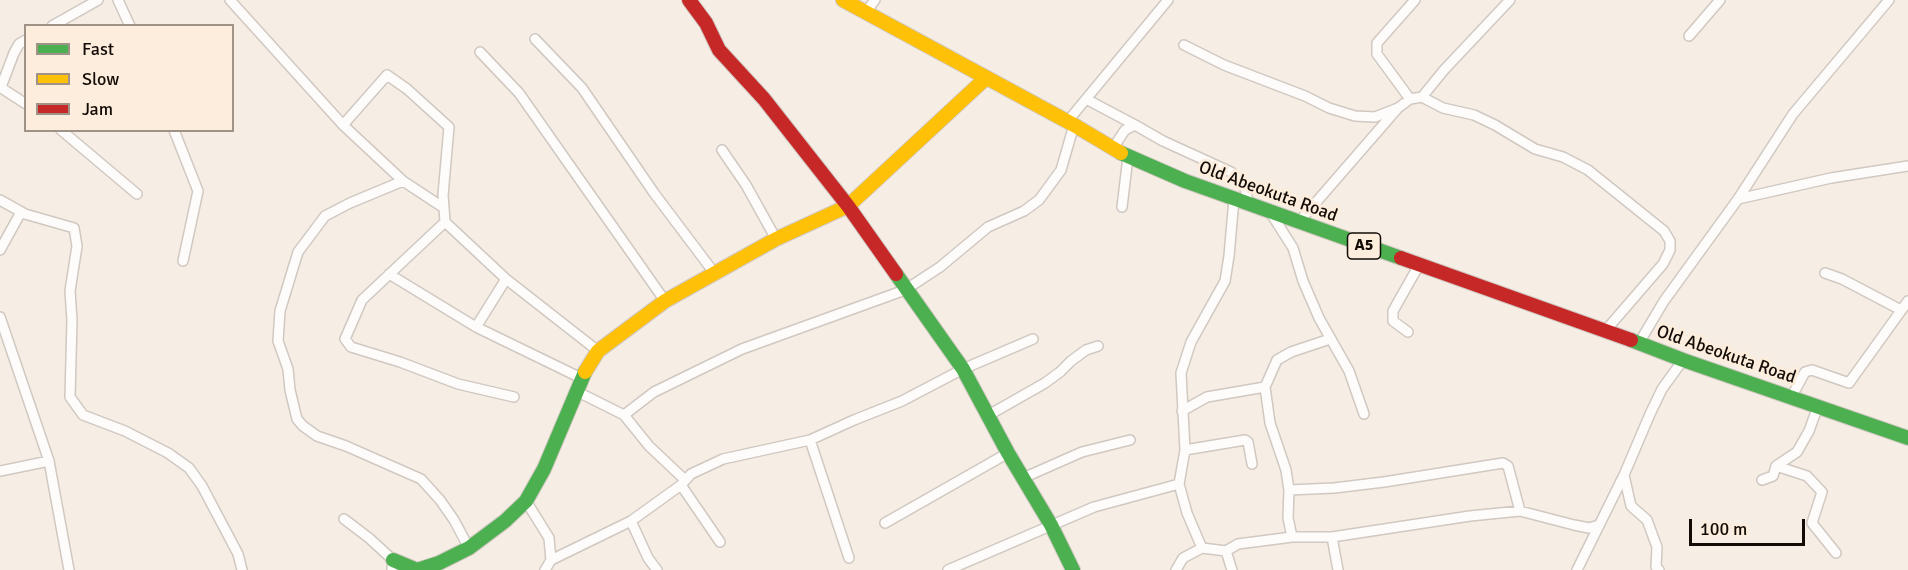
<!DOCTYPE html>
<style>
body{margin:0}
#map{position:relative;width:1908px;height:570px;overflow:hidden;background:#f6ede4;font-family:Signika,sans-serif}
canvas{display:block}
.legend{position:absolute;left:24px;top:24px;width:210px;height:108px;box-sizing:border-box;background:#fdeddd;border:2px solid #9f9387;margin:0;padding:8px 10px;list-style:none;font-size:18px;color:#130c06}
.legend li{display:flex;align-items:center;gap:12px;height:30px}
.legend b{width:30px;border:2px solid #9f9387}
.scale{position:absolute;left:1689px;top:519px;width:116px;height:27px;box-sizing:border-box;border:3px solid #130c06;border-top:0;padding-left:8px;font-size:18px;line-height:21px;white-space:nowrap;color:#130c06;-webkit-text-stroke:4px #fdeddd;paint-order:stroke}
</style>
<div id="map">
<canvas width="1908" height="570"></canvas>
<ul class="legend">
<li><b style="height:8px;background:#4caf50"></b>Fast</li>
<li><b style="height:8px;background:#ffc107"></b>Slow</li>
<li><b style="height:8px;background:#c62828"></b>Jam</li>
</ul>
<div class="scale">100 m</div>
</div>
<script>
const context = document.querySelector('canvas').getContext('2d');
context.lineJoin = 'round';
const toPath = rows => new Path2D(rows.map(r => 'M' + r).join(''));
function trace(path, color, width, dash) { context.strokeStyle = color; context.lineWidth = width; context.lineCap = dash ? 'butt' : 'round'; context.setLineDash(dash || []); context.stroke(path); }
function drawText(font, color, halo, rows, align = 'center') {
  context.font = font + ' Signika,sans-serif'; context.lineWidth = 6; context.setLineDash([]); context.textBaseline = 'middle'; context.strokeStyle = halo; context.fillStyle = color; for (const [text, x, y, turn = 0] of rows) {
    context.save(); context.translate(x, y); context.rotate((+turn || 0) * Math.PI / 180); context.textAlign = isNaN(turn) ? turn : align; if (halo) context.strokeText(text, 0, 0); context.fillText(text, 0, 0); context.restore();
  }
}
const street = toPath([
 [118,0,130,26],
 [230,0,343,125,403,181,444,208,445,222,506,279,598,351],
 [866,12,875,0],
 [52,26,98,0],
 [1689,36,1720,0],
 [535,39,582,88,654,193,715,274],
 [1184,45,1224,65,1305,96,1329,108,1355,116,1375,117,1398,108,1410,99,1422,97,1443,108,1474,115,1495,125,1535,149,1563,157,1588,170,1664,231,1670,241,1670,250,1663,264,1606,330],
 [480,52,519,93,665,301],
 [0,87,26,104],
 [1,87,14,53,19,44,26,40],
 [1422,97,1444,70,1510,0],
 [1086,99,1135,125],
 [1410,99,1377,54,1377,43,1415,0],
 [1067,122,1168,0],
 [343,125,387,75,407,89,449,127,443,195,444,208],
 [61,130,137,194],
 [174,130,198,191,183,261],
 [1113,148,1125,130,1135,125,1163,141,1231,172,1244,184,1249,205],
 [722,150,746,185,776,239],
 [403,181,350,203,325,216,298,252,280,311,278,341,288,369,290,390,297,419,303,426,317,436,346,446,421,479,440,500,454,520,469,548],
 [1738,199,1831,178,1908,166],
 [0,200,25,214,74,228,77,246,70,291,72,320,70,397,83,415,125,431,168,453,189,468,202,486,238,554,242,570],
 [1122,207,1128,157],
 [1272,215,1293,248,1303,281,1319,318,1349,371,1364,414],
 [445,222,362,300,345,339,351,347,400,362,458,384,514,397],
 [1298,223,1397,109],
 [0,250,21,212],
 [1825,273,1842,279,1901,310],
 [389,274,476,327,581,378],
 [0,317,49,461,69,570],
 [476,327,506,279],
 [1408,332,1393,321,1393,311,1419,265],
 [1639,343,1664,301,1738,199,1793,114,1889,0],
 [576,391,624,415,649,446,684,479],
 [1792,396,1805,372,1812,370,1849,383,1908,301],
 [1182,411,1207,397,1265,387],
 [624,415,654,392,742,349,905,290,940,267,988,227,1024,211,1039,200,1061,170,1074,125],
 [987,416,1045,383,1060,372,1071,361,1086,350,1098,346],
 [810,440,849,558],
 [1185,450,1245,440,1248,442,1252,464],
 [1776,466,1807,476,1822,492,1812,523,1836,553],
 [0,471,49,461],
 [1624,475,1631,506,1647,520,1657,547,1656,567,1659,570],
 [1023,478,1082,452,1130,440],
 [1762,480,1773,476,1776,466,1797,452,1809,431,1818,406],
 [681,485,720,542],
 [1289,490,1334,488,1384,482,1503,463,1508,466,1520,511],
 [526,501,549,538,551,560],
 [344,519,369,538,393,560,392,570],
 [631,521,648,558,657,570],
 [885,523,1008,453],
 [1292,537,1288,518,1289,490,1286,470,1270,423,1265,387,1277,360,1291,352,1330,339],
 [1332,537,1338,570],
 [1202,548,1187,513,1179,484,1185,450,1181,373,1191,342,1225,281,1229,256,1234,199],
 [1226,551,1232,570],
 [545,570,551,560,631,521,681,485,691,474,723,459,810,440,854,420,902,401,963,369,1033,339],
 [948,570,1094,507,1179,484],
 [1176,570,1183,558,1202,548,1226,551,1238,544,1292,537,1332,537,1470,516,1520,511,1574,525,1589,528,1599,525],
 [1577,570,1624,475,1650,414,1662,389,1683,360]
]);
const fast = toPath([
 [1121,153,1185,181,1401,258],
 [896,274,963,369,1008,453,1051,525,1073,570],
 [1631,340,1683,360,1908,438],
 [393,560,417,570,439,563,469,548,505,521,526,501,544,469,585,372]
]);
const slow = toPath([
 [843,0,1074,125,1121,153],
 [585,372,598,351,665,301,776,239,848,206,986,78]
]);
const jam = toPath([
 [689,0,706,23,719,50,764,99,848,206,896,274],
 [1401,258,1631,340]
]);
trace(street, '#d0c8c1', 12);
trace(fast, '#d0c8c1', 16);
trace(slow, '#d0c8c1', 16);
trace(jam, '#d0c8c1', 16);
trace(street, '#fefcfb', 9);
trace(fast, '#4caf50', 14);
trace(slow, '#ffc107', 14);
trace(jam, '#c62828', 14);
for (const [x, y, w] of [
 [1364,246,33]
]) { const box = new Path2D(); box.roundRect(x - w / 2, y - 13, w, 26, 4.5); context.fillStyle = '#fdeddd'; context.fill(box); trace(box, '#130c06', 1.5); }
drawText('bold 16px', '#130c06', null, [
 ["A5",1364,246]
]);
drawText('18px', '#130c06', '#fdeddd', [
 ["Old Abeokuta Road",1268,192,20],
 ["Old Abeokuta Road",1726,355,19]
]);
</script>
